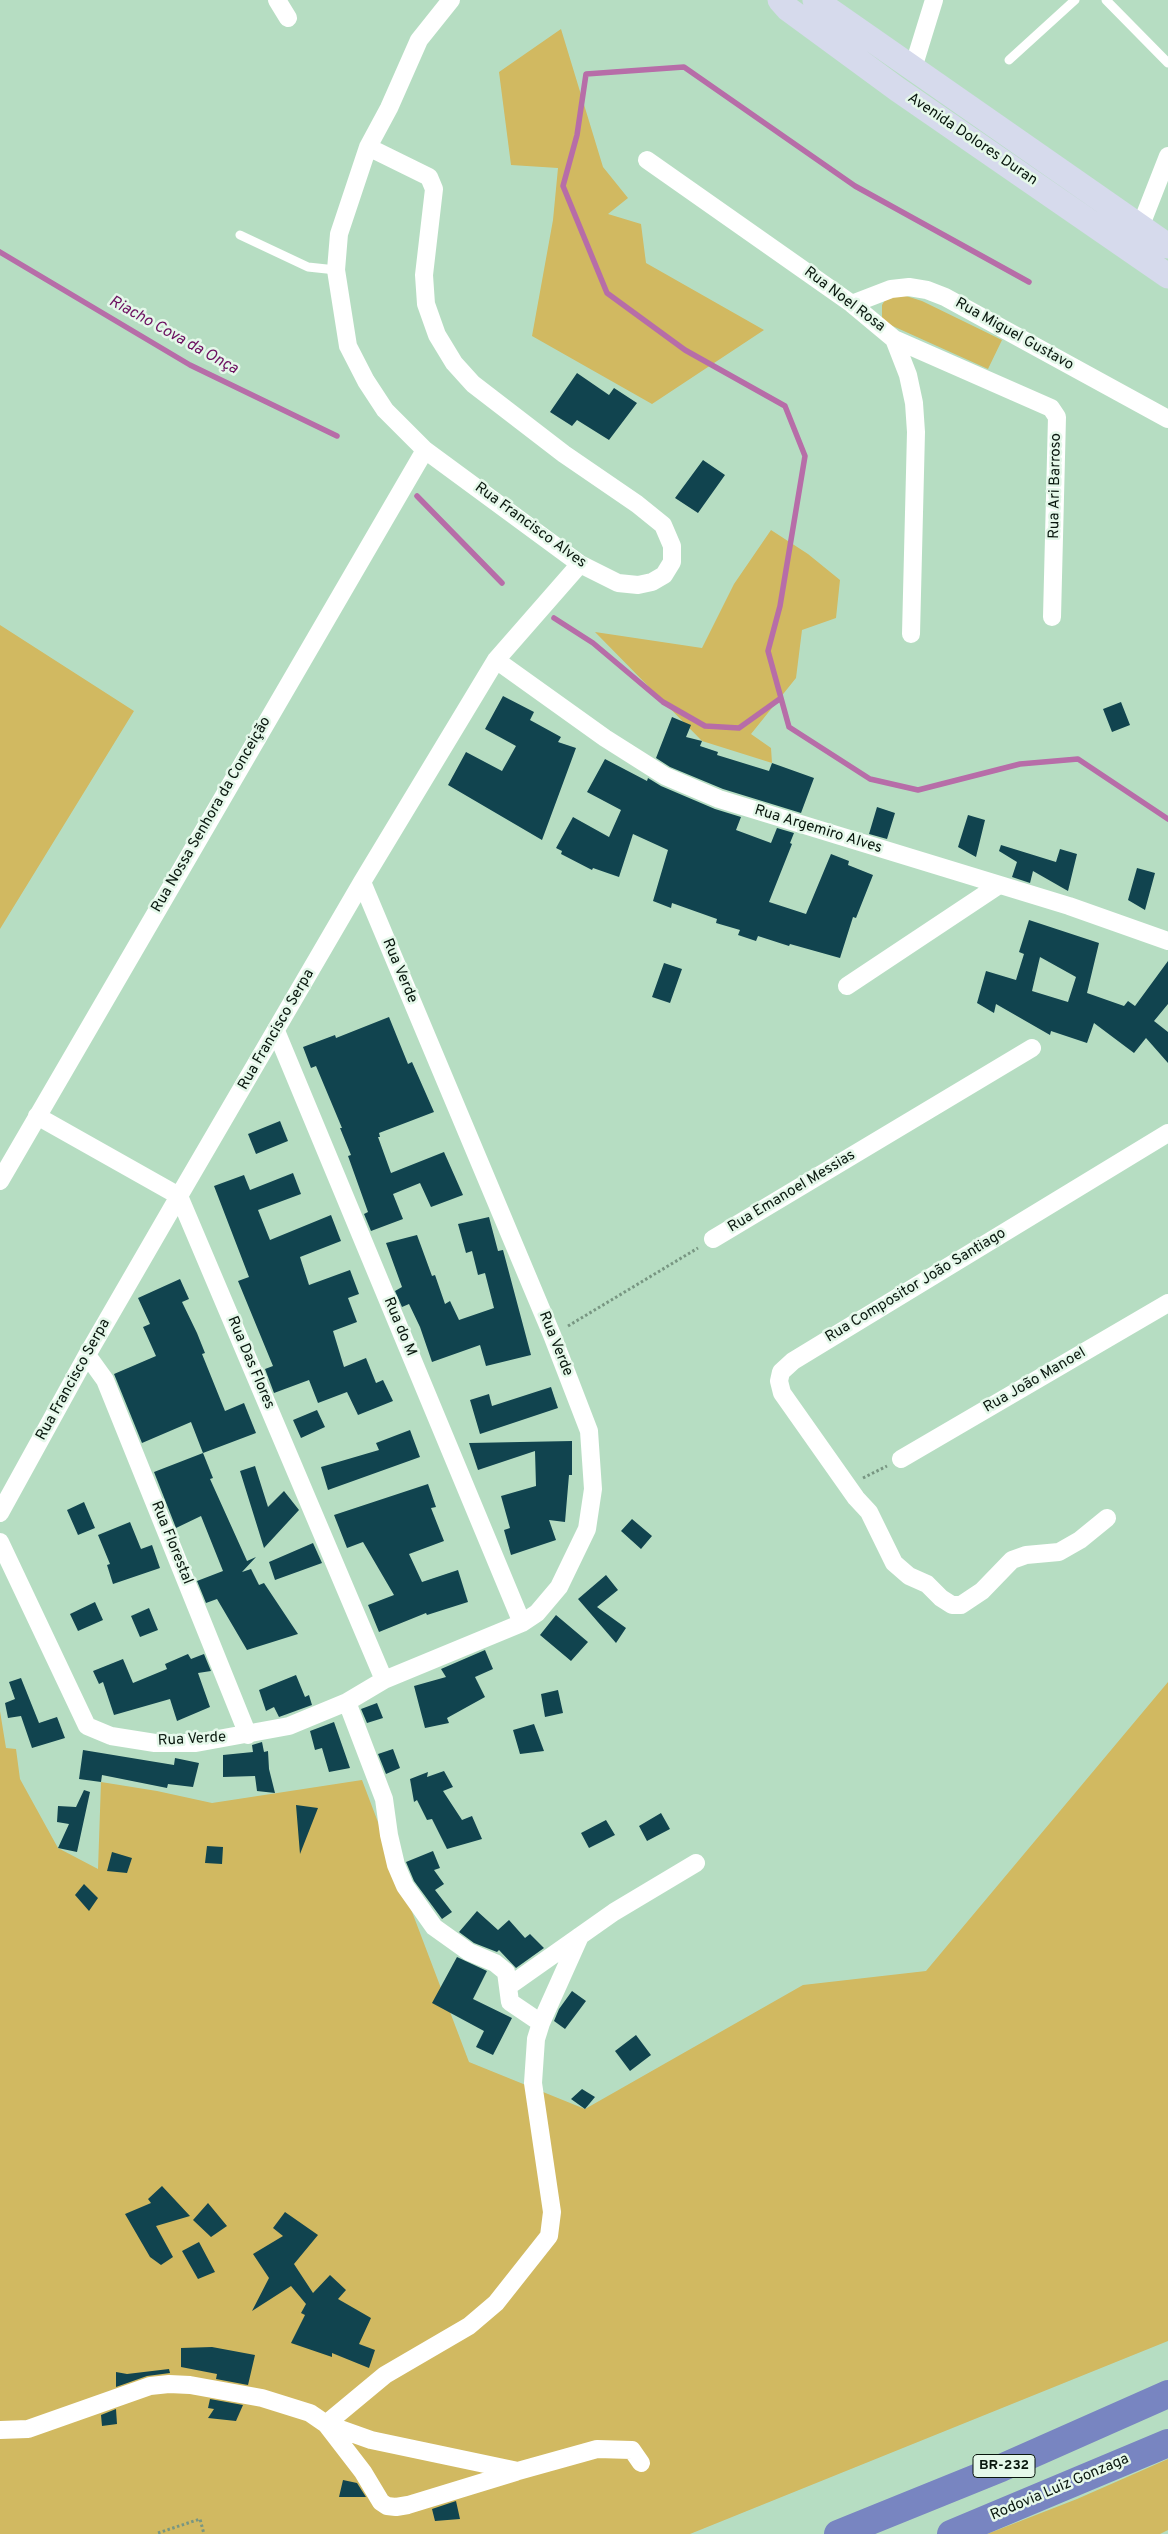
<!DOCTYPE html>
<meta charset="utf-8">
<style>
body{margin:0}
canvas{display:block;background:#b6ddc2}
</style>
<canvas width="1168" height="2534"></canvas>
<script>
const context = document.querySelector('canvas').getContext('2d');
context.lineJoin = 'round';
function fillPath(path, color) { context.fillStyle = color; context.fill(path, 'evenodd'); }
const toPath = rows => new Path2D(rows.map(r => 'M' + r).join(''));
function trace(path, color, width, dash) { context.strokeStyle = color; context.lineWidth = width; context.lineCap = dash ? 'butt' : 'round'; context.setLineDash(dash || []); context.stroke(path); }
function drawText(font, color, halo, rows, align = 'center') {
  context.font = font + ' Overpass,sans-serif'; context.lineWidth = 5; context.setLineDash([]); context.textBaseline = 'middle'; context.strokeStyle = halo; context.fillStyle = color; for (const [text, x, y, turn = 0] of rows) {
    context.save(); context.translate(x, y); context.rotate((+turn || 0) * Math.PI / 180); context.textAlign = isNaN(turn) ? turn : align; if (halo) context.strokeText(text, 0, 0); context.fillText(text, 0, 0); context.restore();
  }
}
fillPath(toPath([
 [561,29,603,167,628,198,608,214,641,224,646,263,764,330,652,404,532,336,553,220,558,168,511,165,499,72],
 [895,296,906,296,922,301,1002,340,988,369,886,323,882,319,882,305,885,300],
 [771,530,808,554,840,580,836,618,802,630,796,678,751,734,771,748,772,763,702,741,595,632,702,648,734,584],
 [0,625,134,711,0,929],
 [1168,1682,1168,2341,690,2534,0,2534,0,1711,6,1748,16,1749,20,1779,58,1848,98,1869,101,1782,157,1791,212,1803,362,1780,469,2062,585,2109,803,1985,926,1971],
 [1168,2459,1168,2530,1160,2534,987,2534,1077,2499]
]), '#d1b961');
trace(toPath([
 [0,252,190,365,337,436],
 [1029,282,855,186,684,67,586,74,577,135,563,186,607,293,685,350,785,406,805,456,780,606,768,651,789,727,870,779,918,790,1020,764,1078,759,1168,819],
 [417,496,502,583],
 [554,618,593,643,663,702,705,726,739,728,781,698]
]), '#b76da8', 5.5);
fillPath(toPath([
 [577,373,609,395,614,388,637,403,609,440,577,420,572,426,550,412],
 [703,460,725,475,698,513,675,498],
 [503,696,534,712,530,720,561,737,558,742,576,748,542,840,448,785,466,752,502,771,516,746,485,729],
 [1121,702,1130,725,1112,732,1103,709],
 [672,717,691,725,686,737,702,741,700,746,718,752,717,755,769,771,772,763,814,778,801,813,723,789,670,767,656,758],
 [605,759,647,781,648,778,661,786,715,809,741,817,736,830,771,843,777,828,794,833,790,843,792,844,769,902,806,914,831,854,849,861,848,865,873,875,856,918,853,917,840,958,790,944,789,946,758,936,756,941,738,935,740,930,716,923,717,919,672,903,671,908,653,901,668,850,633,834,619,877,593,868,592,870,561,854,562,851,556,848,573,817,609,837,621,810,587,792],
 [877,807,895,813,887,839,869,834],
 [968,815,985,820,976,857,958,847],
 [1001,845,1056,862,1060,849,1077,854,1068,891,1033,871,1030,883,1012,877,1017,862,999,851],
 [1137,868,1155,873,1145,910,1128,900],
 [1029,920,1099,943,1087,993,1124,1006,1128,1001,1135,1006,1168,961,1168,1004,1154,1021,1168,1032,1168,1063,1146,1038,1134,1053,1094,1023,1087,1043,1051,1031,1050,1035,996,1004,994,1013,977,1003,986,971,1016,980,1024,954,1019,952],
 [1040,957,1076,977,1068,1002,1032,991],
 [664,963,682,969,670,1003,652,997],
 [389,1017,408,1064,412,1062,434,1112,379,1133,380,1137,378,1137,391,1173,444,1152,463,1195,431,1207,420,1183,393,1194,403,1219,371,1231,364,1214,368,1212,348,1156,351,1155,340,1128,342,1128,316,1066,311,1068,303,1047,335,1035,336,1038],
 [280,1121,288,1141,256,1154,248,1134],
 [293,1173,301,1194,258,1210,270,1240,331,1215,341,1241,300,1257,309,1285,350,1270,359,1294,348,1298,357,1322,333,1331,344,1367,366,1358,376,1383,383,1380,393,1401,358,1415,347,1392,318,1403,309,1380,274,1393,265,1369,273,1366,238,1281,249,1277,214,1186,244,1175,250,1190],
 [489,1217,498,1251,503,1250,531,1355,486,1366,480,1345,432,1362,420,1327,409,1304,402,1307,395,1291,402,1287,386,1243,417,1235,432,1276,435,1275,445,1304,450,1301,459,1320,494,1308,485,1273,478,1275,472,1251,466,1253,458,1224],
 [180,1279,189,1299,182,1302,197,1333,205,1353,202,1354,225,1411,244,1403,256,1433,203,1453,191,1422,142,1443,114,1374,156,1356,143,1327,150,1324,138,1298],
 [551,1387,558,1408,480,1434,470,1400,489,1394,492,1406],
 [317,1410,325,1427,301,1438,293,1420],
 [410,1430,420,1457,328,1490,321,1467,379,1450,376,1443],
 [572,1441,572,1475,569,1475,565,1522,549,1520,556,1540,511,1555,504,1530,510,1528,501,1496,536,1486,535,1451,478,1470,469,1443],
 [203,1453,213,1478,210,1479,247,1561,256,1557,242,1572,251,1569,259,1585,264,1583,298,1634,247,1650,217,1599,206,1603,197,1581,223,1571,201,1516,176,1528,154,1472],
 [255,1466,268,1507,284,1491,299,1510,264,1548,240,1471],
 [428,1484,436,1507,431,1508,444,1541,409,1554,422,1582,458,1570,468,1602,427,1615,426,1613,379,1632,368,1605,394,1595,363,1542,347,1548,334,1515],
 [84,1502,95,1528,78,1535,67,1510],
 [632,1519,652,1536,641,1549,621,1531],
 [130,1522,141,1549,152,1545,160,1568,113,1584,107,1565,110,1564,98,1535],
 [313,1543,322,1563,275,1580,269,1562],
 [606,1575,618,1590,597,1607,626,1628,616,1643,578,1599],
 [95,1602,103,1620,78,1631,70,1614],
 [149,1608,158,1630,140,1637,131,1616],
 [556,1615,588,1642,571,1661,540,1635],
 [485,1650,493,1669,475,1677,485,1697,447,1718,449,1723,425,1728,414,1686,446,1677,441,1669],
 [188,1654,191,1659,204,1654,211,1671,198,1673,210,1707,177,1721,170,1699,114,1715,103,1682,99,1684,93,1671,123,1659,133,1683,167,1669,165,1664],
 [296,1675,305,1697,309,1695,312,1705,279,1717,274,1707,266,1711,259,1690],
 [21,1678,39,1723,57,1717,65,1738,32,1748,21,1716,8,1718,5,1703,15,1699,9,1682],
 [558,1690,563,1713,545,1717,541,1694],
 [377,1703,383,1718,367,1723,361,1709],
 [334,1722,350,1768,329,1772,322,1748,315,1750,310,1731],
 [534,1724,544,1751,520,1754,513,1730],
 [262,1742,264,1752,268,1751,269,1769,275,1793,257,1791,255,1776,223,1777,223,1755,253,1752,252,1745],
 [393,1749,400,1768,386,1774,378,1754],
 [83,1750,174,1765,175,1758,199,1763,193,1787,168,1784,167,1788,102,1775,101,1782,79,1779],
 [444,1771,453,1787,443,1791,462,1820,472,1816,482,1839,447,1849,432,1819,427,1820,417,1800,414,1802,410,1779,428,1772,427,1777],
 [84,1790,90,1792,77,1852,58,1848,69,1824,57,1822,58,1806,76,1807],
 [296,1805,318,1808,300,1854],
 [661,1813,670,1829,647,1841,639,1826],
 [606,1820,615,1835,589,1848,581,1833],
 [207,1846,223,1847,222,1864,205,1863],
 [433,1851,440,1868,434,1870,444,1884,435,1890,452,1912,442,1919,414,1881,406,1862],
 [112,1852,132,1858,127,1873,107,1871],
 [84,1884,98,1898,89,1911,75,1895],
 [477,1911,498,1930,509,1920,525,1938,530,1934,544,1948,516,1968,499,1950,497,1952,474,1943,459,1932],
 [457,1957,487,1971,473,1999,512,2018,493,2055,476,2047,484,2031,432,2003],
 [572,1991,586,2001,565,2029,554,2021,559,2009],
 [636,2035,651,2055,630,2071,615,2051],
 [582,2089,595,2097,585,2109,571,2099],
 [162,2186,190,2216,156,2226,173,2257,161,2265,150,2257,125,2214,151,2203,148,2199],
 [208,2203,227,2226,211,2237,193,2220],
 [285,2212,318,2235,294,2264,313,2293,330,2275,346,2290,338,2299,371,2318,359,2344,375,2350,369,2368,332,2353,332,2357,291,2343,305,2315,301,2313,306,2304,291,2286,252,2311,269,2278,253,2254,283,2236,273,2228],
 [199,2242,215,2272,198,2279,182,2251],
 [212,2347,255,2355,248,2385,216,2379,217,2374,181,2367,181,2348],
 [169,2369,170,2373,147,2376,116,2387,116,2372,127,2374],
 [210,2399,243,2405,236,2421,208,2418,214,2409,208,2408],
 [116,2409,117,2424,102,2426,101,2415],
 [343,2480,357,2483,366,2497,339,2497],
 [456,2501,460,2519,435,2521,432,2509]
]), '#11444f');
trace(toPath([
 [568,1326,698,1248],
 [863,1478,887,1466],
 [158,2533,200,2519,204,2534]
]), '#789682', 3, [2.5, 2.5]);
trace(toPath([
 [1106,0,1168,63],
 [1009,60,1075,0],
 [240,235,308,267,336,270]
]), '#fff', 9);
trace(toPath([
 [277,0,288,18],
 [913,68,934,0],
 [368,147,429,177,434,189,424,275,426,304,437,335,454,363,473,384,564,454,637,504,663,525,672,546,672,562,664,575,652,582,638,585,618,583,580,564,425,450,385,410,366,381,348,346,336,270,339,234,368,147,389,108,419,40,451,0],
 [647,160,852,304,894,339,908,375,914,403,916,432,911,634],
 [1134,236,1141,225,1168,156],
 [852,304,891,289,909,287,927,290,945,297,1168,419],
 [894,339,1051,408,1057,417,1052,617],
 [496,660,605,738,665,776,719,799,1069,906,1168,941],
 [847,986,999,885],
 [276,1031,522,1623],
 [37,1116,179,1196,384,1680],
 [0,1181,425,450],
 [713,1239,1032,1048],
 [87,1355,105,1380,248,1735],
 [901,1459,1168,1303],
 [0,1513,87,1355,179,1196,362,882,496,660,580,564],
 [1107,1518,1080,1540,1059,1552,1026,1555,1012,1560,982,1591,961,1605,952,1605,941,1598,927,1584,909,1576,894,1563,869,1512,856,1498,782,1393,779,1381,781,1372,793,1361,1168,1133],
 [0,1542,87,1726,111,1736,155,1743,196,1743,289,1726,347,1702,384,1680,522,1623,537,1613,559,1587,587,1529,593,1489,589,1431,552,1335,362,882],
 [509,1986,614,1912,696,1863],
 [541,2023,580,1936],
 [326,2424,371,2440,518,2471,597,2449,632,2450,641,2463],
 [326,2424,363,2472,381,2502,387,2506,396,2507,408,2505,516,2472],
 [0,2430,28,2429,150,2386,169,2384,190,2385,262,2398,310,2413,326,2424,385,2375,469,2326,496,2303,549,2236,552,2212,533,2083,536,2039,541,2023,510,2002,506,1972,495,1963,469,1952,434,1927,405,1886,396,1865,389,1835,384,1799,347,1702]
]), '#fff', 18);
trace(toPath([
 [780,0,788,9,897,89,1168,276],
 [815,0,1168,246]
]), '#d6daec', 25);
trace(toPath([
 [838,2534,1001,2468,1168,2394],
 [951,2534,1168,2443]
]), '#7885c1', 28);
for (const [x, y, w] of [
 [1004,2466,62]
]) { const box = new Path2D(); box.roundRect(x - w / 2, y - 11.5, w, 23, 4); context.fillStyle = '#e5f8ea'; context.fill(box); trace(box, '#09170e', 1); }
drawText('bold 14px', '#09170e', null, [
 ["BR-232",1004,2466]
]);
drawText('15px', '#09170e', '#e5f8ea', [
 ["Avenida Dolores Duran",972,140,34],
 ["Rua Noel Rosa",844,300,37],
 ["Rua Miguel Gustavo",1014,335,29],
 ["Rua Ari Barroso",1056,486,-89],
 ["Rua Francisco Alves",530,526,36],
 ["Rua Nossa Senhora da Conceição",212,815,-60],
 ["Rua Argemiro Alves",818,830,17],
 ["Rua Verde",399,971,67],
 ["Rua Francisco Serpa",277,1030,-60],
 ["Rua Emanoel Messias",792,1192,-31],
 ["Rua Compositor João Santiago",916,1286,-31],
 ["Rua do M",399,1327,67],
 ["Rua Verde",555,1344,68],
 ["Rua Das Flores",250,1363,67],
 ["Rua Francisco Serpa",74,1380,-61],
 ["Rua João Manoel",1035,1381,-30],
 ["Rua Florestal",171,1543,68],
 ["Rua Verde",192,1740,-3],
 ["Rodovia Luiz Gonzaga",1060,2488,-23]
]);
drawText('italic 16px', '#6c1060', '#e5f8ea', [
 ["Riacho Cova da Onça",173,336,29]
]);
</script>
